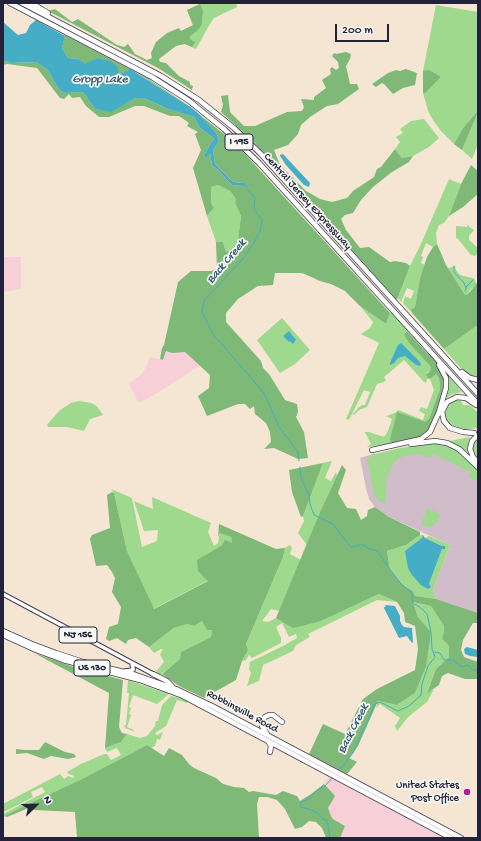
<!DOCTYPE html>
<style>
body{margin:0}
#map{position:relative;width:481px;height:841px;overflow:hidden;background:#f5e6d3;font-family:"Gochi Hand",sans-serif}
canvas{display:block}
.frame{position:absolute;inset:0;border:4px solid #22223b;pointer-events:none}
.north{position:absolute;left:16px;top:785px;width:40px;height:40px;-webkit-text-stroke:3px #f6f6f2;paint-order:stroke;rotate:67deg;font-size:11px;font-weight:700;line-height:16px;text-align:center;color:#22223b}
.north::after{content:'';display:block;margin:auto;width:14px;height:18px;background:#22223b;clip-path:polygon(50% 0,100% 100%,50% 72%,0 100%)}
.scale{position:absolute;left:335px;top:24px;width:54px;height:18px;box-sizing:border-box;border:2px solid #22223b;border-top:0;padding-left:5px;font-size:12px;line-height:14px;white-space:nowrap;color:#22223b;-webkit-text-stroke:3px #f6f6f2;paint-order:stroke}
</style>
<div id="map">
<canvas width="481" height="841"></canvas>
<div class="frame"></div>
<div class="north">N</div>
<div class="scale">200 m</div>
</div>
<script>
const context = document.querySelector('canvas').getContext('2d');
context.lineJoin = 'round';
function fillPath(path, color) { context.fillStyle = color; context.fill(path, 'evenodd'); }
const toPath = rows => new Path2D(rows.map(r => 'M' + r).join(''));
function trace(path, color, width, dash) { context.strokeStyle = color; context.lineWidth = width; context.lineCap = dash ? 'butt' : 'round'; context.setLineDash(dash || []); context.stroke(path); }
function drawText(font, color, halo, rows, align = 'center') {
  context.font = font + ' "Gochi Hand",sans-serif'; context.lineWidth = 3.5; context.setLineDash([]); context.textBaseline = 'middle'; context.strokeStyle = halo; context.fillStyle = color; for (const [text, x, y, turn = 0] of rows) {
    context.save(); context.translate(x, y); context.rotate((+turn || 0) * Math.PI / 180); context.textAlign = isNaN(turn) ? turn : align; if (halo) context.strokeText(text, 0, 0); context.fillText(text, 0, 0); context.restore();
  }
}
fillPath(toPath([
 [3,257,21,257,21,289,3,292],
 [167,350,172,353,185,352,201,365,159,392,141,402,138,402,129,384,142,374,147,365,150,357,163,360,166,351],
 [329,776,422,825,445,838,340,838,345,826,333,819,331,816,328,808,334,796,324,784]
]), '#f6cfd7');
fillPath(toPath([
 [442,449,478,474,478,613,436,599,433,590,450,545,389,517,375,507,369,499,366,488,360,458,373,454]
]), '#d1bdc9');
fillPath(toPath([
 [200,3,236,3,237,7,214,18,211,22,196,49,185,44,180,32,193,25,187,10,200,4],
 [436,5,478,12,478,144,472,159,462,150,478,112,463,128,454,144,441,131,433,120,428,111,423,93,425,92,441,77,423,71],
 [424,119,439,138,429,147,413,156,402,158,395,149,400,142,396,137,403,133,400,129,411,121],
 [449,179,461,184,449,216,444,223,439,225,436,233,437,244,433,247,426,243,421,256,423,257,421,263,425,265,420,278,415,307,411,309,412,313,403,303,405,296,411,299,414,291,407,288,401,302,398,298,410,266,421,244],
 [218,185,230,191,236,199,235,203,241,216,237,248,226,252,223,242,216,242,207,216,214,208,211,202,211,187],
 [467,225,474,230,469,236,469,240,478,248,478,253,475,256,471,255,458,239,456,238,456,226,467,227],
 [455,266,456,270,459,274,463,276,473,278,477,284,470,290,467,296,465,295,448,268],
 [360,306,386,324,390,313,392,312,408,329,404,335,409,343,431,367,430,371,426,373,436,374,439,378,440,389,429,419,425,423,390,440,392,443,367,447,371,444,365,432,369,432,384,437,388,431,392,419,386,416,395,413,398,410,423,420,425,414,419,411,421,407,427,409,434,390,430,379,427,379,426,383,424,382,404,360,384,377,386,380,384,382,377,384,367,407,359,410,354,415,353,414,358,408,362,405,365,405,370,392,364,390,349,420,346,419,379,343,361,334,370,328,373,322],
 [282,318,310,350,295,364,280,373,257,340],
 [478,325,478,377,473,377,467,375,444,349],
 [448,375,462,392,453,394,446,398,445,397,448,388,447,376],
 [457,398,460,399,463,405,469,405,472,407,478,413,478,428,458,430,451,426,445,418,444,413,446,407,451,401],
 [79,401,91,403,95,405,99,409,103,415,90,419,84,431,67,427,48,427,47,425,60,410,71,403],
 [478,436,478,460,473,451,472,446,475,439],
 [470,437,468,444,467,452,450,441],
 [435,443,443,443,458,451,478,468,478,482,470,478,469,476,470,472,433,454,430,458,419,454,403,456,394,462,386,480,387,481,386,486,386,501,384,503,379,501,374,495,367,460,371,455,400,448],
 [332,461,325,478,331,481,336,472,337,476,320,512,307,545,298,533,304,521,303,516,323,463],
 [111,489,132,498,142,547,157,541,158,530,144,531,134,501,153,509,152,497,211,523,208,532,214,546,218,543,220,532,231,537,232,543,222,545,198,560,209,580,153,609,127,551,114,493],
 [428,508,440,514,438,520,431,528,421,524],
 [420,535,423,535,422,538,407,559,408,565,429,584,442,549,445,548,444,546,442,546,425,538,429,536,450,545,433,590,436,599,415,596,413,591,404,586,390,570,387,551,406,545],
 [290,545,292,548,290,554,301,560,279,611,271,609,262,621,268,622,276,618,283,622,321,621,379,594,397,602,377,600,308,634,310,637,296,645,293,651,263,665,259,681,247,686,251,673,249,669,250,662,283,646,297,638,296,634,289,637,282,623,276,627,281,638,281,643,252,658,249,655,246,660,242,661,248,650,246,644,283,557,285,548],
 [413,602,431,606,444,626,445,632,442,639,449,646,449,657,436,669,427,692,434,689,427,702,408,717,397,731,395,726,400,718,380,704,376,708,378,701,397,705,415,693,431,632,418,617],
 [202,621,212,630,211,637,181,652,180,659,160,675,155,673,164,662,160,654,163,650,161,649,154,653,149,647,174,628,187,624,194,626],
 [128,680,169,694,157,704,133,695,129,707,131,708,129,714,131,715,127,727,134,730,133,731,125,728,124,726,126,725,129,693,127,693],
 [171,696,183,699,187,701,187,703,177,700,166,726,155,733,157,735,163,732,160,740,157,739,155,746,151,748,147,745,82,779,39,799,5,816,3,818,3,814,45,792,42,787,31,792,33,797,6,811,3,811,3,804,60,774,64,779,68,776,73,778,74,776,69,774,67,772,81,764,104,754,107,754,111,760,121,755,117,748,107,752,105,748,121,742,127,734,140,738,147,736,155,726,156,721,158,721,162,705]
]), '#9ed98d');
fillPath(toPath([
 [200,4,203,11,202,19,202,24,198,30,190,36,190,39,195,42,192,47,185,44,176,46,159,59,160,62,166,63,179,76,190,82,190,85,193,86,192,90,158,68,48,11,55,9,72,22,78,19,117,45,124,47,128,44,135,54,147,60,152,58,151,53,156,42,167,33,179,28,181,31,193,25,187,10],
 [36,20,147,78,192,108,131,69,119,75,97,58,85,65,79,59,68,58,62,48,65,35],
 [346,52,351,54,350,59,346,66,350,84,357,84,359,89,338,104,327,106,310,117,301,125,298,134,288,145,274,150,280,165,306,191,320,199,332,202,347,198,353,191,374,177,377,169,381,167,395,149,402,158,413,156,409,162,392,172,373,187,361,200,353,213,345,215,341,219,346,230,360,248,369,247,390,262,395,261,406,263,410,266,397,300,253,141,221,112,223,105,221,96,228,95,230,112,244,126,255,126,287,112,302,111,304,107,301,99,314,100,314,97,326,88,322,80,331,74,330,69,332,67,336,70,339,68,338,62,332,56,334,53,336,54],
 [3,60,11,63,36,62,47,69,60,91,66,93,83,92,95,109,111,111,136,98,144,98,168,109,194,117,200,128,214,138,204,155,206,158,210,152,212,165,218,170,232,185,244,186,248,190,245,183,233,182,215,164,213,150,219,141,217,134,200,115,224,134,245,154,390,313,386,324,360,306,345,291,331,284,320,281,302,273,275,273,273,285,258,286,238,299,226,313,226,322,261,361,263,368,269,374,285,400,297,404,298,412,296,417,304,432,308,458,298,459,274,448,264,449,271,442,270,432,266,423,255,414,254,406,250,409,245,404,238,404,207,416,198,396,209,388,210,375,185,352,172,353,166,351,163,360,160,359,162,348,164,345,178,282,191,271,211,271,217,269,216,242,223,242,226,252,237,247,241,216,235,203,236,199,230,191,218,185,211,187,211,202,214,208,207,216,193,168,201,150,195,134,198,132,187,126,189,123,179,116,170,116,144,106,135,106,109,117,99,117,86,106,80,97,72,98,69,94,64,99,60,98,37,68,7,64,3,65],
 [406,69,417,73,415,85,403,88,393,94,384,84,382,83,376,87,372,84,388,73,396,70,400,71],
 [429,70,441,77,425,93,423,93,423,71],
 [478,111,478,112,462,150,454,144,463,128],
 [471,165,478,171,478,194,463,207,449,216,461,184],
 [437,244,446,265,465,295,467,295,478,282,478,325,444,349,412,313,411,309,415,307,420,278,427,257,433,247],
 [407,331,426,352,438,363,444,373,445,387,437,413,428,432,423,436,392,443,390,440,397,412,425,422,429,419,440,389,439,378,436,374,431,378,428,378,426,375,430,371,431,367,409,343,404,335],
 [323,463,303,516,301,517,292,492,289,470],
 [342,465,346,470,338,493,347,508,356,509,361,520,367,516,368,510,375,507,389,517,420,532,420,535,406,545,387,551,390,570,404,586,413,591,415,596,436,599,478,613,478,623,473,623,463,640,461,650,464,657,478,662,478,679,465,679,448,673,442,676,439,685,427,693,436,669,449,657,449,646,442,639,444,632,444,626,431,606,413,602,418,617,431,632,426,666,415,693,397,705,378,701,358,746,349,758,357,762,347,774,309,754,323,724,345,734,363,699,377,689,415,670,418,649,415,626,405,622,404,613,397,602,379,594,321,621,293,628,276,618,320,512],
 [112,492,114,493,127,551,154,609,208,581,198,571,197,560,222,545,225,540,232,543,231,537,220,533,218,537,219,524,276,549,285,548,283,557,246,644,248,650,242,661,236,680,204,698,179,686,162,674,180,659,181,652,211,637,212,630,207,630,202,621,194,626,187,624,174,628,149,647,136,638,128,640,126,644,117,638,109,641,106,639,109,627,118,624,121,607,112,592,115,578,112,572,107,565,96,566,90,539,92,535,110,528,107,495],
 [34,653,74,667,123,680,119,727,122,733,127,734,121,742,105,748,109,693],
 [45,742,65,752,74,754,76,757,68,759,51,756,44,759,27,753,16,754,16,749,25,750,39,750],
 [147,745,164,756,169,748,182,755,189,764,194,768,216,778,223,784,234,787,244,788,249,792,253,791,276,795,283,791,297,796,300,801,311,794,324,784,335,796,328,808,331,816,333,819,345,826,340,838,326,838,322,828,316,822,309,821,302,827,295,829,285,809,277,800,267,797,259,797,257,804,259,838,77,838,75,812,34,810,31,807,7,817,4,816,39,799,82,779]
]), '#7eb978');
fillPath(toPath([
 [36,20,65,36,62,48,68,58,79,59,85,64,97,58,110,61,117,66,119,75,130,69,192,108,200,115,217,134,219,141,213,150,215,164,233,182,245,183,249,191,244,186,232,185,218,170,212,165,210,153,206,158,204,155,214,138,200,128,194,117,168,109,144,98,136,98,111,112,95,109,83,92,66,93,60,91,47,69,36,62,11,63,3,60,3,22,18,35,26,33,30,25],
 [283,154,310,183,309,187,304,185,286,165,280,156,280,155],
 [289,331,296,340,293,344,290,341,289,342,283,336],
 [401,343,418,360,421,364,420,366,416,365,405,356,398,358,394,363,390,365,390,363,398,345],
 [423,535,425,538,442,546,445,546,445,549,442,549,429,584,431,587,428,589,421,585,412,575,408,568,405,551,422,538],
 [386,605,395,606,400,616,400,621,402,625,404,627,412,628,413,642,412,643,407,636,399,638,384,608],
 [467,647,478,650,478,657,470,656,465,654,464,649]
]), '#45adc5');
trace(toPath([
 [248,190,255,198,254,209,262,220,260,231,255,241,242,260,204,301,202,312,213,334,264,393,279,427,298,452,299,461],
 [454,266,454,272,464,283,466,288],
 [465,291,467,286,474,279],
 [300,467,301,478,309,495,310,504,314,515,333,524,349,545,352,547,362,544,369,549,376,550,400,583,411,592,413,603,421,608,427,614,431,632,432,649,435,657,428,666,422,684,421,695,409,706,398,711,380,702,375,704,353,753,343,766,337,770],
 [434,652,440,653,444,660,453,660,462,667,468,665,473,670,478,670],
 [330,838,328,825,326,820,322,819,320,815,312,810,301,807,300,803,310,798,316,791,325,786,332,778]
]), '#45adc5', 1);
const major = toPath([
 [3,594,153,674],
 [125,671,133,670,133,668,132,664]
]);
const highway = toPath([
 [10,3,152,77,188,100,224,129,259,163,478,404],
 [22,3,161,76,199,100,234,128,260,153,478,394],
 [31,3,48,13],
 [462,372,470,378,478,380],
 [474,433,463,432,450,428,444,421,442,412,447,402,457,397,466,398,476,405],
 [478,435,472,441,470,449,473,457,478,463],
 [411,444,435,441,447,443,459,449,478,467],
 [372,450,421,439,430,432,439,412,446,388,446,378,439,365],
 [3,631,32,644,56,653,83,662,136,675,176,689,212,706,461,838],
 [3,635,36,650,63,660,140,680,183,696,451,838],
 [153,674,167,681,172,686],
 [267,734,262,726,263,721,265,717,269,715,273,715,282,722],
 [268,741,271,746,270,752]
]);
trace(major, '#423f52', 5.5);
trace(highway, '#423f52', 6);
trace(major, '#fff', 3.5);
trace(highway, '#fff', 4.5);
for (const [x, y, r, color] of [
 [467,792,4,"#b5179e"]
]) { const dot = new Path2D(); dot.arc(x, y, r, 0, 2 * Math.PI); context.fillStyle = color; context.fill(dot); trace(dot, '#f6f6f2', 1.5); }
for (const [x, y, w] of [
 [239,142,28],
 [78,635,38],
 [92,668,36]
]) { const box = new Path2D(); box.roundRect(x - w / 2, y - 8, w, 16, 3); context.fillStyle = '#f6f6f2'; context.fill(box); trace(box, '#22223b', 1); }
drawText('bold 10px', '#22223b', null, [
 ["I 195",239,142],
 ["NJ 156",78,635],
 ["US 130",92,668]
]);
drawText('11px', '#22223b', '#f6f6f2', [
 ["Central Jersey Expressway",307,202,48],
 ["Robbinsville Road",242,712,28]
]);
drawText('11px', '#22223b', '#f6f6f2', [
 ["United States",459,786],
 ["Post Office",459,799]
], 'right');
drawText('italic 12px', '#305a72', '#f6f6f2', [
 ["Gropp Lake",100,80],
 ["Back Creek",227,262,-50],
 ["Back Creek",354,729,-63]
]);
</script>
